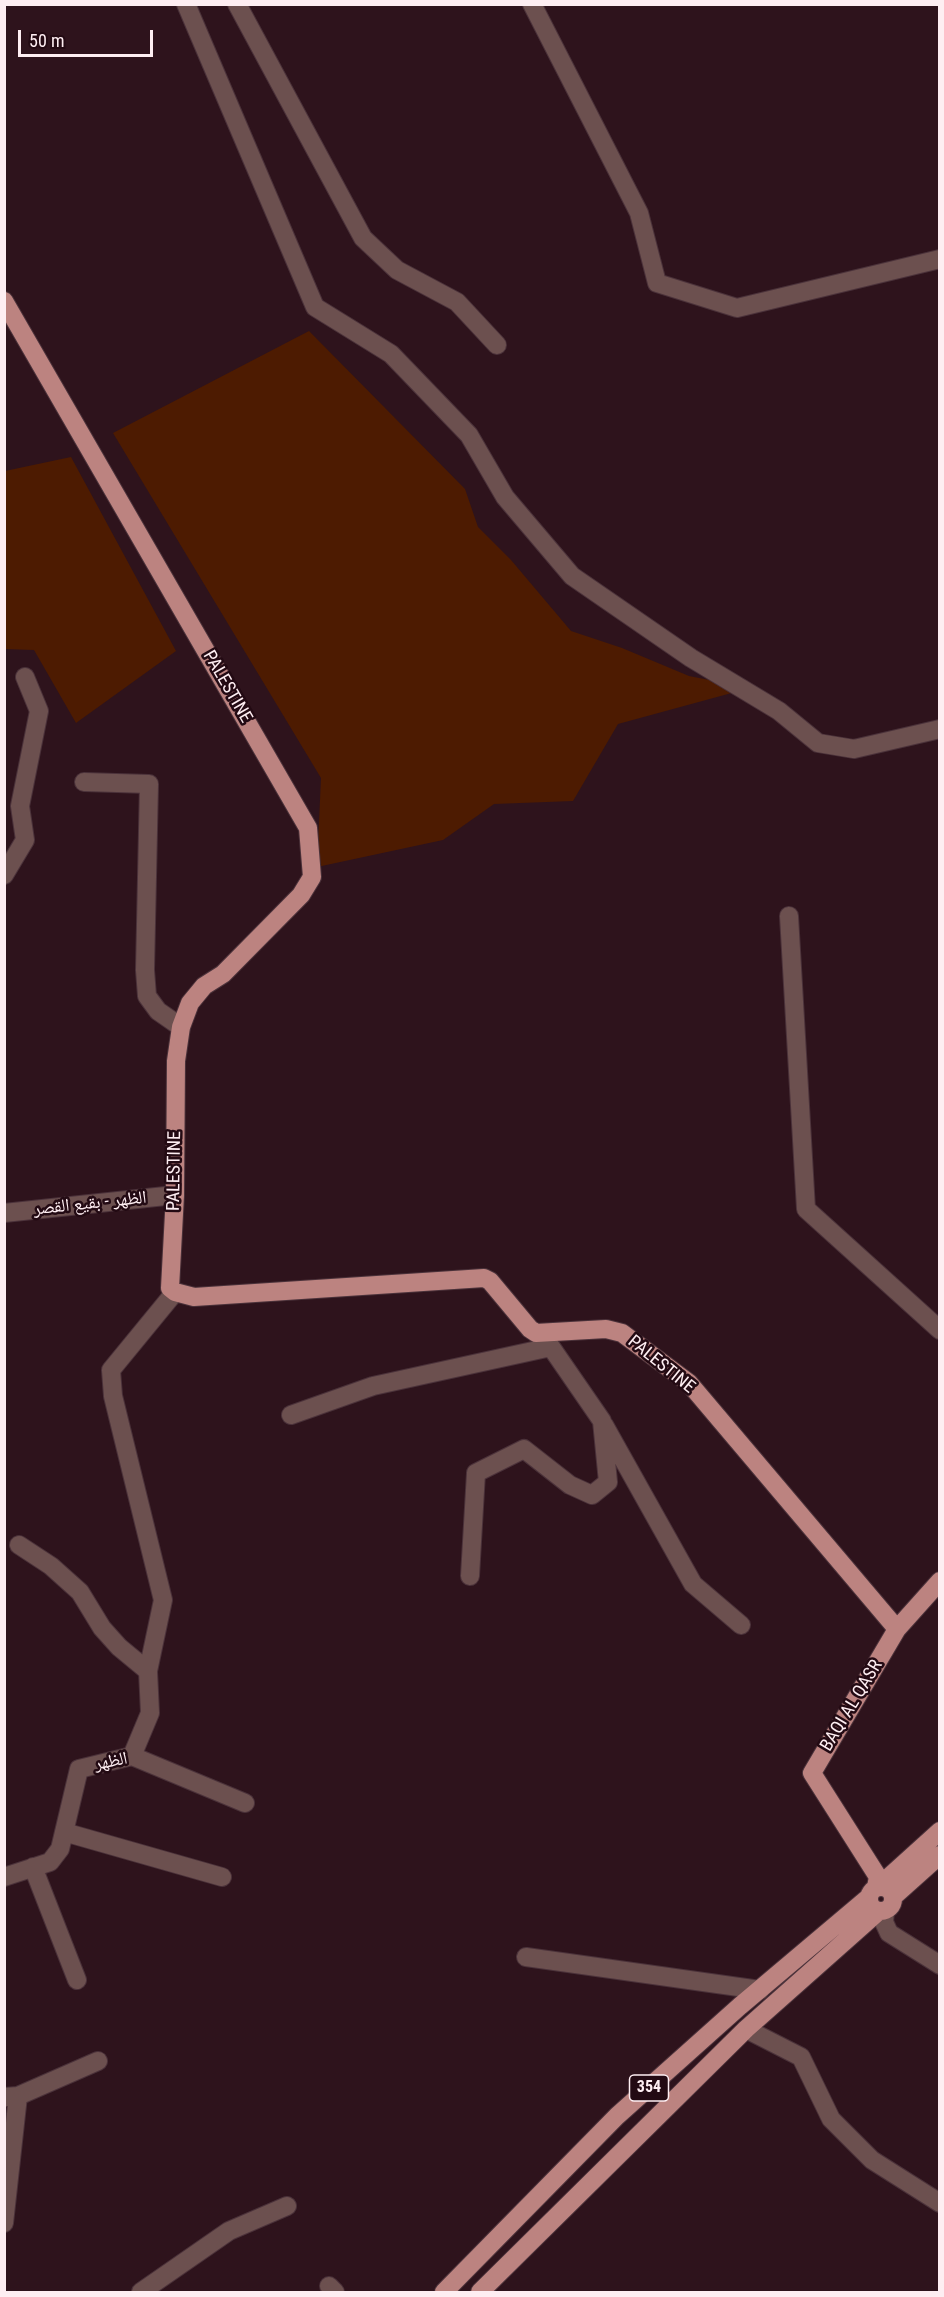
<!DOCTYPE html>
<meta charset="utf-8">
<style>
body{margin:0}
#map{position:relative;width:944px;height:2297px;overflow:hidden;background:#2e131c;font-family:"Roboto Condensed",sans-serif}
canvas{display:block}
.frame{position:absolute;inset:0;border:6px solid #feeef2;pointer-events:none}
.scale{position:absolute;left:18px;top:30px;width:135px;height:27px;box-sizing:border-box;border:3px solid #feeef2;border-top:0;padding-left:8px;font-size:18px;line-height:21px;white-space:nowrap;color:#feeef2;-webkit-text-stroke:4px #230a13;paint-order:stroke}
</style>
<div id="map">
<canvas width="944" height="2297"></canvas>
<div class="frame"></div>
<div class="scale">50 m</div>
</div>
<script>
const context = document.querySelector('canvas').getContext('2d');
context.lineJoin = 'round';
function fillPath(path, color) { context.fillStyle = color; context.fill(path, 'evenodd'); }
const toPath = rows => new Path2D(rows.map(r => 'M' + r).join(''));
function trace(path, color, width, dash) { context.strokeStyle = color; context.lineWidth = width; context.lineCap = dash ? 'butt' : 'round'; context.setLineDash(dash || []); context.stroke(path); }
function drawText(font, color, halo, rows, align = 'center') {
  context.font = font + ' "Roboto Condensed","Noto Naskh Arabic",sans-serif'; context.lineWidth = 5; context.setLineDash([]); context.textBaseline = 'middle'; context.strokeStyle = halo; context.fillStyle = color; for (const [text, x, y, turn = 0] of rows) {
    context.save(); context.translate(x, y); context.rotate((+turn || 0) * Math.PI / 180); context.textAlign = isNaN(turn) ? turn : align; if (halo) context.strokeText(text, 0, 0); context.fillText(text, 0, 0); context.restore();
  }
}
fillPath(toPath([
 [309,331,465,489,478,527,511,560,571,631,622,648,689,676,750,688,618,724,573,801,494,804,443,840,317,867,321,778,113,433],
 [71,457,176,651,76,723,34,650,4,649,5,471]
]), '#4d1b01');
const minor = toPath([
 [186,4,315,307,391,354,469,435,505,497,572,576,691,658,779,711,818,743,854,749,940,729],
 [237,4,363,238,397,270,457,302,497,345],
 [532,4,639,213,657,283,737,308,940,259],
 [84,782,149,784,145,970,147,996,158,1011,181,1027],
 [4,875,25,840,20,806,39,711,25,677],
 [789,916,806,1209,940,1330],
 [4,1213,175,1195],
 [291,1415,373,1386,551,1347,545,1339],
 [604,1425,693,1584,741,1625],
 [19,1545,51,1566,80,1592,102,1628,119,1647,148,1671],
 [470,1576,476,1473,524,1449,570,1485,592,1495,608,1482,602,1421,551,1347],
 [132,1756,150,1713,148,1671,163,1600,113,1396,111,1370,175,1292],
 [64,1832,222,1877],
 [33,1867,77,1980],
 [4,1877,50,1862,60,1849,79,1769,132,1756,245,1803],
 [885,1911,884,1922,889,1933,940,1965],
 [526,1957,760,1990],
 [746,2029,801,2057,831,2119,872,2160,940,2203],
 [4,2097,18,2096,98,2061],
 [4,2223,18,2096],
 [329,2286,335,2292],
 [141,2292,229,2231,287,2206]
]);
const major = toPath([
 [4,301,308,828,312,877,301,895,223,974,204,986,190,1003,181,1027,176,1061,175,1195,170,1288,175,1292,194,1297,484,1278,490,1281,530,1329,536,1333,606,1329,622,1333,689,1383,897,1629],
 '869 1899a12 12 0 1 1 24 0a12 12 0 1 1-24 0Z',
 [876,1887,878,1877,812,1773,897,1629,940,1581],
 [878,1887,940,1831],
 [893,1897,940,1855],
 [444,2292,617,2116,740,2006,868,1898],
 [480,2292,746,2029,879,1911]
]);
trace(minor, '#4b323a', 20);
trace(major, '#4b323a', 20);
trace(minor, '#6c504f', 18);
trace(major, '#bc8380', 18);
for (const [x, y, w] of [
 [649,2088,39]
]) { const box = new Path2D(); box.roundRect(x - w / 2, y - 13, w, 26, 4.5); context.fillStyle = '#230a13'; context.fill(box); trace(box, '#feeef2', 1.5); }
drawText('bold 16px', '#feeef2', null, [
 ["354",649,2088]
]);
drawText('18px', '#feeef2', '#230a13', [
 ["PALESTINE",227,687,60],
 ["PALESTINE",175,1171,-89],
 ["الظهر - بقيع القصر",90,1204,-6],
 ["PALESTINE",661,1365,39],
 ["BAQI AL QASR",852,1706,-59],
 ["الظهر",111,1762,-11]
]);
</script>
